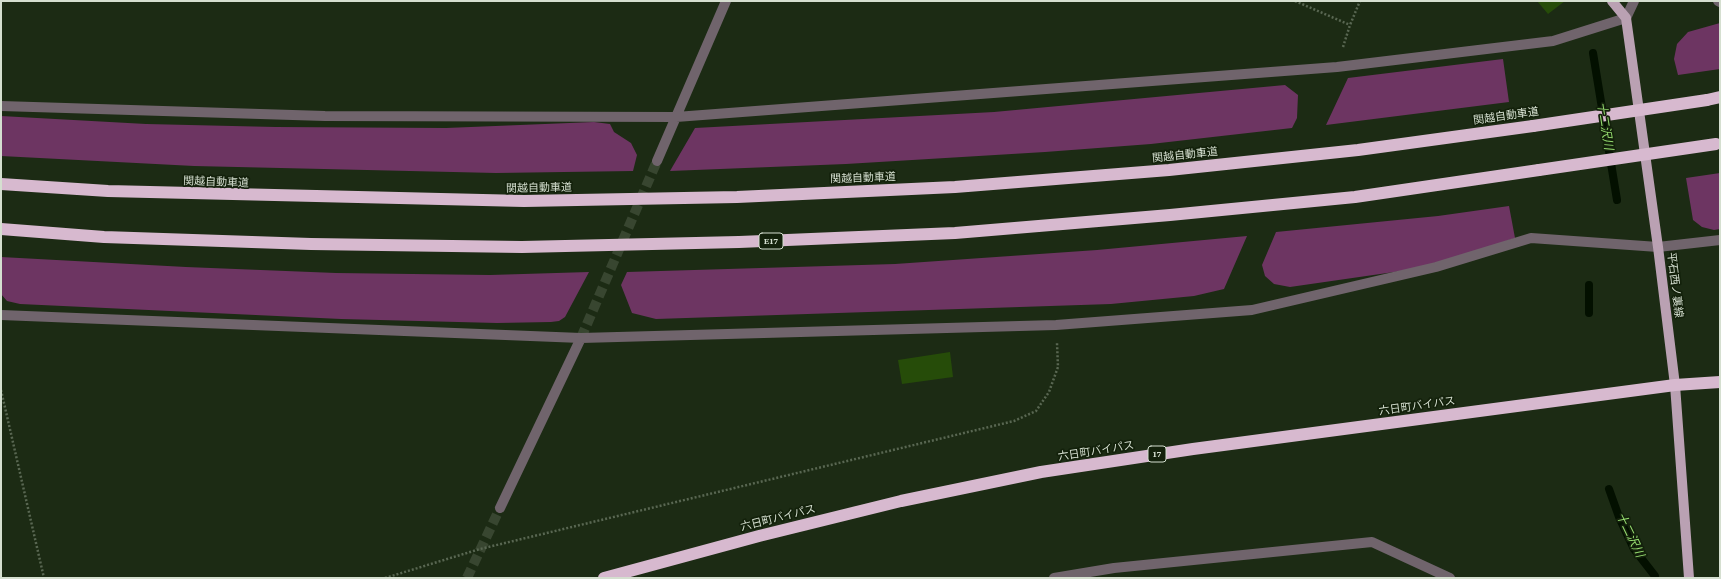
<!DOCTYPE html>
<meta charset="utf-8">
<style>
body{margin:0}
#map{position:relative;width:1721px;height:579px;overflow:hidden;background:#1c2b14;font-family:"Crimson Pro",serif}
canvas{display:block}
.frame{position:absolute;inset:0;border:2px solid #d5dfd0;pointer-events:none}
</style>
<div id="map">
<canvas width="1721" height="579"></canvas>
<div class="frame"></div>
</div>
<script>
const context = document.querySelector('canvas').getContext('2d');
context.lineJoin = 'round';
function fillPath(path, color) { context.fillStyle = color; context.fill(path, 'evenodd'); }
const toPath = rows => new Path2D(rows.map(r => 'M' + r).join(''));
function trace(path, color, width, dash) { context.strokeStyle = color; context.lineWidth = width; context.lineCap = dash ? 'butt' : 'round'; context.setLineDash(dash || []); context.stroke(path); }
function drawText(font, color, halo, rows, align = 'center') {
  context.font = font + ' "Crimson Pro","Noto Sans JP",serif'; context.lineWidth = 3.5; context.setLineDash([]); context.textBaseline = 'middle'; context.strokeStyle = halo; context.fillStyle = color; for (const [text, x, y, turn = 0] of rows) {
    context.save(); context.translate(x, y); context.rotate((+turn || 0) * Math.PI / 180); context.textAlign = isNaN(turn) ? turn : align; if (halo) context.strokeText(text, 0, 0); context.fillText(text, 0, 0); context.restore();
  }
}
fillPath(toPath([
 [1720,23,1720,69,1678,75,1674,59,1677,44,1688,32],
 [1503,59,1509,102,1326,125,1348,78],
 [1285,85,1298,95,1297,118,1292,128,1151,144,1045,152,846,164,670,171,695,128,994,112],
 [1,116,146,124,276,127,446,128,594,122,610,124,614,132,631,143,637,155,633,171,496,173,194,166,1,156],
 [1720,173,1720,229,1714,230,1702,227,1693,220,1686,178],
 [1509,206,1515,238,1452,260,1401,271,1290,287,1274,284,1265,276,1262,265,1276,232,1438,216],
 [1247,236,1224,289,1194,296,1111,304,656,319,632,313,621,285,627,272,895,264,1097,250],
 [1,257,186,267,336,273,490,275,589,272,565,317,559,321,551,322,497,323,341,319,20,304,7,301,1,294]
]), '#6d3562');
trace(toPath([
 [1593,53,1617,200],
 [1589,285,1589,313],
 [1609,489,1619,517,1634,549,1655,576,1655,578]
]), '#031000', 8);
fillPath(toPath([
 [1537,1,1565,1,1548,14],
 [950,352,953,377,902,384,898,360]
]), '#264c09');
trace(toPath([
 [581,338,657,161],
 [467,578,500,508]
]), '#384630', 10, [10, 5]);
trace(toPath([
 [1295,1,1350,25],
 [1343,47,1350,25,1360,1],
 [1,390,44,578],
 [385,578,480,549,1014,421,1036,411,1049,392,1058,367,1057,343]
]), '#596752', 2.5, [2, 2]);
trace(toPath([
 [1718,1,1720,2],
 [1,106,325,116,676,117,1337,67,1553,41,1626,18,1634,1],
 [657,161,726,1],
 [1,315,581,338,1056,325,1252,310,1436,267,1531,238,1658,247,1720,240],
 [500,508,581,338],
 [1054,578,1114,568,1372,542,1450,578]
]), '#70646c', 10);
trace(toPath([
 [1612,1,1626,18,1658,247,1675,385,1689,578]
]), '#baa1b3', 10);
trace(toPath([
 [1707,100,1720,97],
 [1,184,108,191,524,201,737,197,955,187,1169,170,1358,150,1533,126],
 [1,229,104,237,311,244,522,247,739,242,955,233,1170,215,1355,197,1539,170],
 [604,578,759,536,901,501,1041,472,1193,449,1675,385,1720,382]
]), '#d7b9cf', 12);
trace(toPath([
 [1533,126,1707,100],
 [1539,170,1716,144]
]), '#d7b9cf', 12);
for (const [x, y, w] of [
 [771,241,24],
 [1157,454,18]
]) { const box = new Path2D(); box.roundRect(x - w / 2, y - 8, w, 16, 3); context.fillStyle = '#13210b'; context.fill(box); trace(box, '#d5dfd0', 1); }
drawText('bold 10px', '#d5dfd0', null, [
 ["E17",771,241],
 ["17",1157,454]
]);
drawText('11px', '#d5dfd0', '#13210b', [
 ["関越自動車道",1506,116,-8],
 ["関越自動車道",1185,155,-6],
 ["関越自動車道",863,178,-2],
 ["関越自動車道",216,182,2],
 ["関越自動車道",539,188,-1],
 ["平石西ノ裏線",1675,285,83],
 ["六日町バイパス",1417,406,-8],
 ["六日町バイパス",1096,451,-9],
 ["六日町バイパス",778,518,-14]
]);
drawText('italic 12px', '#96dc70', '#13210b', [
 ["十二沢川",1605,126,81],
 ["十二沢川",1630,535,64]
]);
</script>
